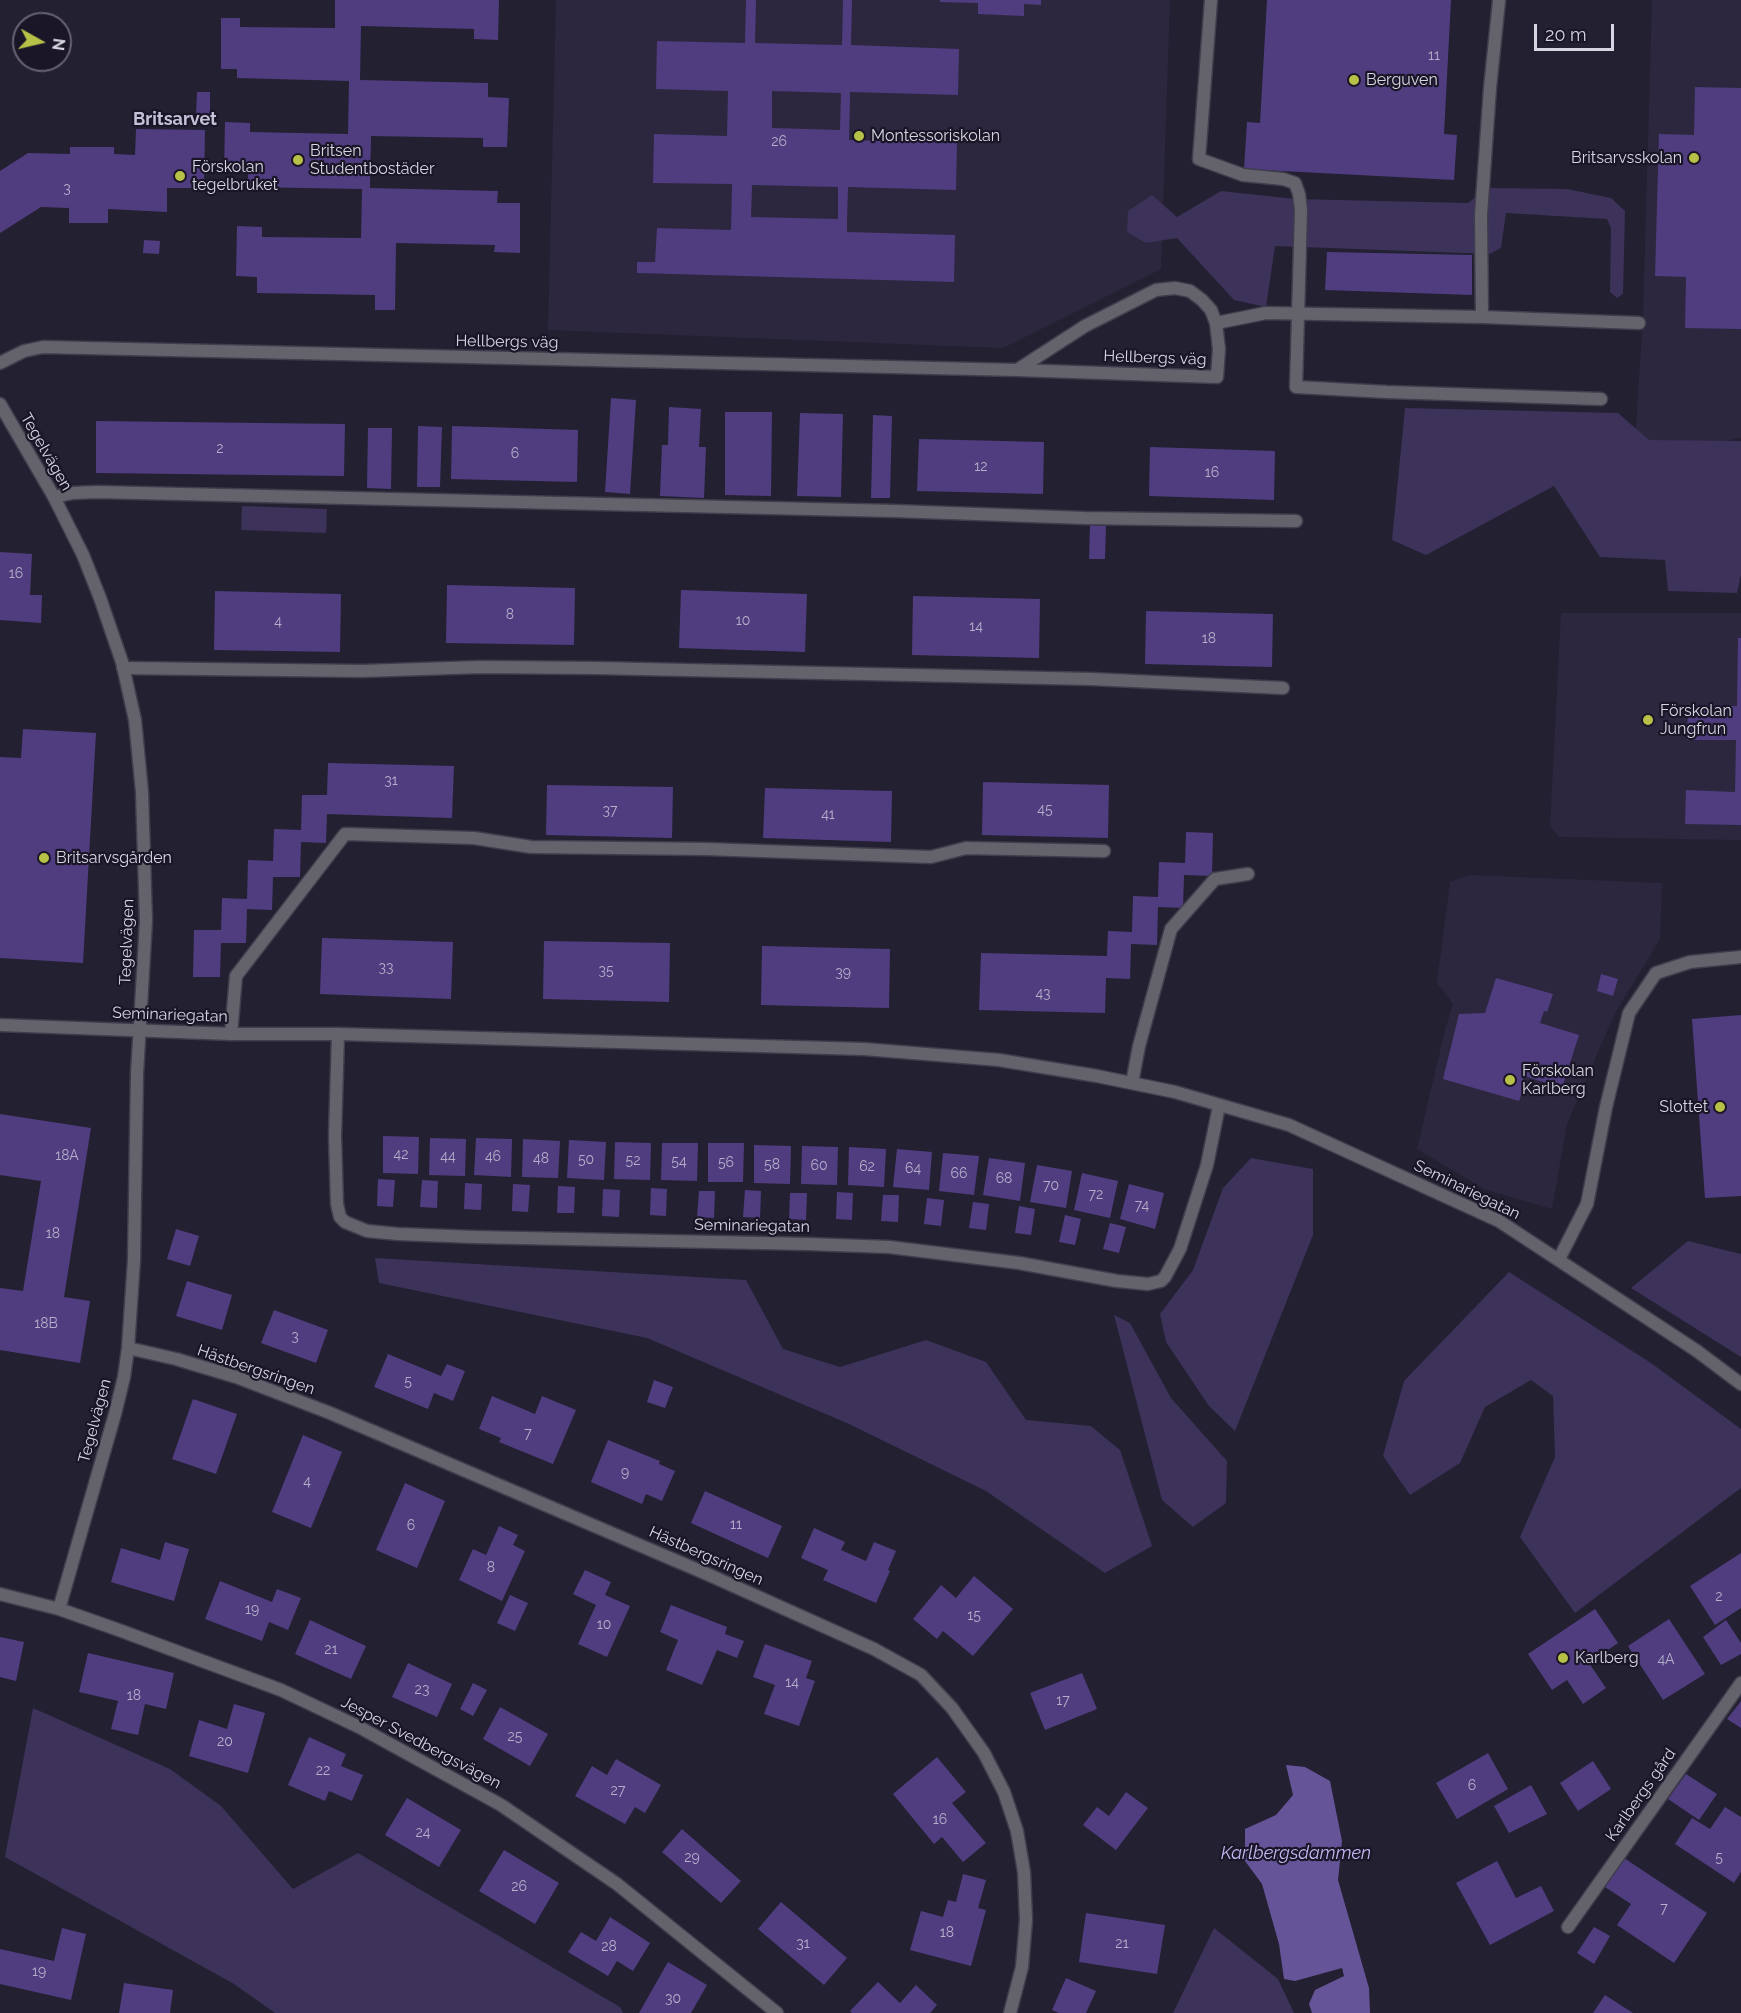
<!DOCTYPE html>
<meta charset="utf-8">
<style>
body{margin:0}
#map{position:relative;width:1741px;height:2013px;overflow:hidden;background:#232031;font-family:Raleway,sans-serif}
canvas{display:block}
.north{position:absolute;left:12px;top:12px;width:60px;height:60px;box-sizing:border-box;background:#1a1627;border:2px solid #666271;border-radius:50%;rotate:98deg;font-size:16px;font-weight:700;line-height:24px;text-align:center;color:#d7d5e1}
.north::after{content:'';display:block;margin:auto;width:21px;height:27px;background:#b7c148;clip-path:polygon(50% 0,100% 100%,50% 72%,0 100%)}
.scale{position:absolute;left:1534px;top:24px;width:80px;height:27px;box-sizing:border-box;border:3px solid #d7d5e1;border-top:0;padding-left:8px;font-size:18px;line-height:21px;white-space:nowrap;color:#d7d5e1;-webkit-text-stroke:4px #1a1627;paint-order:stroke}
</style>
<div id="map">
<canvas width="1741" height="2013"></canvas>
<div class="north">N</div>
<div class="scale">20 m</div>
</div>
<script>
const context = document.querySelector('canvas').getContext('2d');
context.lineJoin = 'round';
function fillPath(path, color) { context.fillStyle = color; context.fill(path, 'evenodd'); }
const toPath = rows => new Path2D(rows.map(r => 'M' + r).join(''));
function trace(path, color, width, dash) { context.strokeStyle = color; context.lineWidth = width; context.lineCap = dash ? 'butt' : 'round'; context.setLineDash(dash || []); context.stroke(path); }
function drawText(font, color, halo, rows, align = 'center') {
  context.font = font + ' Raleway,sans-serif'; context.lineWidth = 4.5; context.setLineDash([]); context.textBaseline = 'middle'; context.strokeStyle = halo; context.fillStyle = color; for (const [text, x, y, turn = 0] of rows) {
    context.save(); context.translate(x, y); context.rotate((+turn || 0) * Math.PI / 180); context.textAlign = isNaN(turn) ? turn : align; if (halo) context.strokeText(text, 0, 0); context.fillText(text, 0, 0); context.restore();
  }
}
fillPath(toPath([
 [556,0,1170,0,1161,269,1003,348,548,330],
 [1652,0,1741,0,1741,438,1634,457,1643,316],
 [1561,613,1741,613,1741,840,1559,837,1550,826],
 [1469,875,1662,883,1660,939,1614,1015,1567,1124,1552,1209,1484,1189,1417,1149,1445,1030,1453,1004,1437,983,1450,882]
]), '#2c273e');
fillPath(toPath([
 [1487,188,1567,189,1611,198,1625,211,1623,294,1617,298,1610,292,1611,228,1607,219,1506,213,1501,248,1490,254,1275,246,1266,307,1234,300,1177,238,1146,243,1127,232,1128,211,1152,195,1177,217,1221,191,1295,199,1468,203],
 [1405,408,1618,413,1649,440,1741,441,1741,575,1737,593,1668,591,1665,560,1600,557,1554,486,1426,555,1392,540],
 [242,506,327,509,326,533,241,530],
 [1251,1158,1313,1169,1313,1235,1235,1431,1209,1406,1166,1342,1160,1314,1193,1270,1223,1188],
 [1688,1241,1741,1254,1741,1357,1631,1288],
 [375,1258,746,1280,783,1349,840,1367,926,1340,986,1362,1026,1420,1091,1426,1120,1450,1152,1546,1105,1573,986,1491,849,1424,647,1338,379,1283],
 [1509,1272,1651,1363,1741,1429,1741,1488,1575,1613,1520,1537,1555,1457,1553,1396,1531,1380,1485,1407,1460,1463,1410,1495,1383,1456,1404,1381],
 [1114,1315,1130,1323,1171,1398,1227,1461,1226,1503,1193,1527,1162,1500],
 [33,1708,170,1769,221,1806,293,1889,358,1853,620,2007,623,2013,275,2013,234,1984,5,1857],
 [1214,1928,1278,1979,1294,2013,1173,2013]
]), '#3c325a');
fillPath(toPath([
 [1286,1765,1305,1767,1330,1781,1342,1841,1338,1880,1369,1988,1370,2013,1312,2013,1309,2004,1315,1990,1344,1976,1342,1968,1295,1981,1284,1979,1279,1944,1262,1884,1245,1861,1245,1829,1276,1815,1293,1795]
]), '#665499');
fillPath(toPath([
 [335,0,499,0,498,40,474,39,474,29,361,26,360,80,488,83,488,97,509,98,507,147,483,147,483,138,371,136,370,188,498,191,497,203,520,203,520,253,494,252,495,245,396,243,395,310,375,310,375,295,257,293,257,277,236,276,237,226,262,227,262,237,361,238,362,189,248,187,248,172,224,172,225,122,250,123,250,132,348,134,349,81,237,78,237,69,221,69,221,18,240,18,240,27,335,28],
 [746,0,756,0,755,43,842,45,843,0,852,0,851,45,959,49,958,95,850,92,850,99,849,140,957,143,956,190,848,187,847,221,847,232,955,235,954,282,637,273,637,262,655,262,657,228,731,230,732,184,653,183,654,134,727,136,728,91,656,89,657,41,745,43],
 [772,91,841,93,840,130,772,128],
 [752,185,838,187,838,219,751,217],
 [940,0,1041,0,1041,5,1024,4,1024,16,978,14,978,3,940,2],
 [1267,0,1451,0,1444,134,1457,135,1454,180,1244,169,1247,122,1260,123],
 [1695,87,1741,88,1741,329,1685,328,1686,277,1655,276,1659,134,1694,135],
 [197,92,210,92,210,115,196,114],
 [136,129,205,130,204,188,167,188,167,212,108,209,108,223,69,223,69,208,41,207,0,233,0,171,28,153,70,154,70,147,114,147,114,154,135,155],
 [144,240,160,241,159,254,143,253],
 [1327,252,1472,255,1472,295,1325,290],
 [611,398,636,400,630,494,605,492],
 [669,407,701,409,699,447,706,447,704,498,660,496,662,445,668,445],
 [725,412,772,412,771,496,725,495],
 [800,413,843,414,841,497,797,496],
 [873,415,892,416,890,498,871,498],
 [96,421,345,424,344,476,96,473],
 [418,426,442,427,440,487,417,487],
 [452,426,578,430,577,482,451,479],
 [368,428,392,428,391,489,367,488],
 [919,439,1044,442,1043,494,917,491],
 [1150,447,1275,451,1274,500,1149,496],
 [1090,525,1106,526,1105,559,1089,559],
 [0,552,32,554,30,595,42,595,41,623,0,620],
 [447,585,575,588,574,645,446,643],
 [681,590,807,594,805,652,679,648],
 [215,591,341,594,340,652,214,650],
 [913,596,1040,599,1039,658,912,655],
 [1146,611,1273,614,1272,667,1145,664],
 [1738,638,1741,638,1741,825,1685,824,1686,790,1735,792,1736,740,1687,740,1688,705,1737,706],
 [23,729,96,733,83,963,0,958,0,757,21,758],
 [328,763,454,766,452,818,327,814,326,843,301,842,300,877,273,877,272,910,247,909,246,943,221,943,220,977,193,977,194,930,221,930,222,898,247,899,248,860,273,861,274,829,301,830,302,795,327,795],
 [983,782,1109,785,1108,838,982,835],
 [547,785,673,787,672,838,546,835],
 [765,788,892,791,891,842,763,838],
 [1186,832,1213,833,1212,876,1184,875,1183,908,1158,907,1157,945,1131,944,1130,979,1106,978,1105,1013,979,1010,981,953,1107,956,1108,931,1132,932,1133,896,1158,897,1159,862,1185,863],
 [322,938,453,942,451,999,320,994],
 [544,941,670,943,669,1002,543,999],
 [762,946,890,949,889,1008,761,1005],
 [1601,974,1618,979,1613,996,1597,991],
 [1496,978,1553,994,1547,1012,1544,1011,1540,1023,1579,1035,1562,1088,1524,1076,1522,1084,1525,1085,1519,1101,1443,1079,1459,1014,1485,1013],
 [1741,1015,1741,1196,1705,1198,1692,1019],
 [0,1114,91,1128,64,1297,90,1301,80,1363,0,1350,0,1288,23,1291,41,1181,0,1175],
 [383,1136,419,1137,418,1174,383,1173],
 [430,1138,466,1139,465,1176,429,1175],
 [476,1138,512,1139,511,1177,474,1175],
 [523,1139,560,1141,558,1178,522,1177],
 [569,1140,606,1142,604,1180,567,1178],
 [615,1142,651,1143,650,1180,614,1179],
 [662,1143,698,1143,697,1181,661,1180],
 [708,1143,744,1143,743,1182,708,1182],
 [754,1145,791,1146,790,1184,754,1183],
 [802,1146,838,1147,837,1185,801,1184],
 [849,1147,886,1149,884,1187,848,1185],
 [897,1149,932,1152,929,1190,893,1187],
 [943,1153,979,1156,974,1195,939,1191],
 [989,1158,1025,1163,1020,1201,983,1195],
 [1037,1165,1072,1171,1066,1208,1030,1202],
 [1082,1173,1118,1181,1110,1218,1074,1210],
 [378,1179,395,1180,393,1207,377,1206],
 [422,1180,438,1181,437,1208,420,1207],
 [465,1183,482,1184,481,1210,464,1209],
 [513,1184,530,1185,528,1212,512,1211],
 [1129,1184,1164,1193,1155,1229,1120,1219],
 [558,1186,575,1187,574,1213,557,1213],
 [651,1188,667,1189,666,1216,650,1215],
 [603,1189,620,1190,619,1217,602,1216],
 [745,1190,761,1191,760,1218,743,1217],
 [699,1191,715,1191,714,1218,697,1217],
 [837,1192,853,1193,852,1220,836,1219],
 [790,1193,807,1193,806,1220,789,1219],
 [883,1195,899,1195,898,1222,881,1221],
 [927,1198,944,1200,941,1226,924,1224],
 [973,1202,989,1204,986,1230,969,1228],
 [1019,1206,1035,1209,1031,1235,1015,1233],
 [1065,1215,1081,1219,1075,1245,1059,1242],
 [1110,1223,1126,1227,1119,1253,1103,1249],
 [176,1229,199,1236,190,1266,167,1259],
 [187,1281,232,1295,222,1330,176,1316],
 [274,1310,328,1330,316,1363,261,1343],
 [388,1354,441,1376,447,1364,465,1371,453,1401,434,1393,428,1409,374,1387],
 [654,1380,673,1387,665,1408,647,1402],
 [492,1396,535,1414,542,1396,576,1410,553,1464,499,1442,501,1438,479,1429],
 [193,1399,237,1414,216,1474,172,1459],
 [303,1435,342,1452,311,1528,272,1512],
 [608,1440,660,1461,659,1464,675,1471,662,1501,646,1494,642,1504,591,1482],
 [405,1483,445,1501,417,1568,376,1550],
 [705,1491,782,1526,768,1558,691,1523],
 [499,1526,518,1535,513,1545,525,1551,502,1601,459,1580,473,1549,486,1555],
 [814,1528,845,1542,841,1550,866,1561,874,1542,896,1551,888,1570,890,1571,876,1603,823,1580,828,1570,801,1558],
 [165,1542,189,1549,174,1601,111,1582,121,1548,160,1560],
 [1741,1553,1741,1608,1715,1625,1690,1586],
 [585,1570,611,1582,605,1595,630,1606,607,1657,578,1644,596,1605,573,1594],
 [974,1576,1013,1609,973,1656,943,1631,937,1639,913,1619,941,1585,956,1598],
 [220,1581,272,1602,277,1589,301,1598,288,1630,269,1622,262,1641,205,1619],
 [510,1595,528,1603,515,1631,497,1623],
 [671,1605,727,1627,725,1634,744,1641,737,1658,717,1650,702,1685,666,1670,678,1640,660,1632],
 [1595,1609,1618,1643,1589,1663,1606,1688,1583,1704,1567,1680,1552,1690,1528,1654],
 [1669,1619,1705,1674,1663,1700,1628,1646],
 [310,1620,366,1646,351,1679,295,1654],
 [1726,1620,1741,1643,1741,1654,1721,1665,1703,1637],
 [0,1637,24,1642,16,1681,0,1677],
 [765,1644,812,1661,806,1678,815,1681,799,1726,764,1714,775,1685,753,1677],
 [88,1653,174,1673,166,1709,145,1704,138,1735,111,1729,118,1701,79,1692],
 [408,1663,452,1684,437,1717,392,1697],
 [1082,1673,1097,1709,1045,1730,1030,1693],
 [473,1683,487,1690,473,1716,460,1709],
 [1741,1701,1741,1728,1727,1719],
 [234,1704,265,1713,248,1773,189,1756,199,1720,227,1729],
 [500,1707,548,1734,530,1766,483,1739],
 [309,1737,346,1754,341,1766,363,1775,352,1801,329,1791,325,1801,288,1785],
 [1488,1753,1508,1789,1457,1819,1436,1783],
 [937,1757,966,1792,952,1803,986,1843,963,1862,942,1837,934,1844,893,1794],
 [616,1759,661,1785,645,1813,635,1807,625,1824,575,1796,592,1766,607,1775],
 [1593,1761,1611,1789,1578,1811,1560,1783],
 [1686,1774,1717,1794,1699,1820,1668,1799],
 [1531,1785,1547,1814,1509,1833,1494,1806],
 [1126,1792,1148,1808,1116,1850,1083,1825,1097,1807,1109,1816],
 [407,1798,461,1830,439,1867,385,1835],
 [1725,1807,1741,1817,1741,1872,1734,1883,1675,1844,1692,1818,1710,1829],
 [682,1829,741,1881,721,1903,662,1852],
 [504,1850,559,1883,535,1924,479,1891],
 [1624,1858,1707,1913,1674,1963,1617,1925,1631,1904,1605,1887],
 [1497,1861,1516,1898,1541,1886,1554,1911,1490,1945,1456,1883],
 [963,1874,986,1880,978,1908,986,1910,971,1966,910,1950,921,1911,943,1917,948,1900,956,1902],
 [781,1902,847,1958,824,1985,758,1929],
 [1086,1913,1165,1925,1157,1974,1079,1962],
 [610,1917,650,1943,633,1971,617,1961,608,1976,568,1952,581,1932,596,1941],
 [1594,1927,1610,1936,1594,1964,1577,1953],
 [62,1928,86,1934,71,2000,0,1984,0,1949,54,1961],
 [668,1962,707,1985,691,2013,639,2013],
 [1066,1978,1096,1991,1086,2013,1059,2013,1052,2010],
 [878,1982,900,2003,916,1985,937,2005,930,2013,852,2013,850,2011],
 [124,1983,173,1990,170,2013,119,2013],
 [1605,1995,1633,2013,1593,2013]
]), '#4f3d80');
const service = toPath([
 [1211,0,1199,159,1243,175,1283,179,1295,183,1299,194,1301,210,1296,387,1387,392,1601,399],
 [1482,317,1481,215,1490,88,1499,1],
 [1216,323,1266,313,1482,317,1639,323],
 [54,497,73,493,97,492,895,511,1085,518,1296,521],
 [123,668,362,671,481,667,596,668,1091,679,1283,688],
 [231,1034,236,976,345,834,474,838,531,847,706,849,931,857,966,848,1104,851],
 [1132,1083,1139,1046,1171,929,1215,879,1248,874],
 [1559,1259,1587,1204,1606,1107,1629,1013,1656,973,1690,962,1741,957]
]);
const minor = toPath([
 [0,363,24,351,43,347,1017,370,1217,377,1219,349,1216,323,1211,310,1202,300,1190,291,1175,288,1156,290,1085,326,1017,370],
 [0,404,54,497,83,555,100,598,122,662,135,720,142,792,146,921,137,1074,134,1260,128,1348,124,1377,115,1414,59,1609],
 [338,1034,335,1136,337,1204,340,1217,345,1222,367,1231,398,1234,474,1237,808,1244,889,1247,1019,1263,1117,1281,1148,1284,1161,1281,1165,1277,1180,1249,1207,1165,1219,1106],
 [128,1348,176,1359,236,1377,330,1413,707,1574,874,1649,921,1675,952,1708,984,1753,1004,1792,1017,1831,1024,1872,1026,1920,1022,1967,1010,2013],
 [0,1594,59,1609,116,1629,281,1690,359,1727,501,1805,617,1884,777,2013],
 [1568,1927,1741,1683]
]);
const tertiary = toPath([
 [0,1025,231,1034,338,1034,864,1049,999,1060,1097,1076,1175,1092,1289,1125,1499,1221,1697,1351,1741,1384]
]);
trace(service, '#403d4d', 15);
trace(minor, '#403d4d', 15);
trace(tertiary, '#403d4d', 15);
trace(service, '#64636c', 12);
trace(minor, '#64636c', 12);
trace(tertiary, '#64636c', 12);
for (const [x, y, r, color] of [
 [1354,80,6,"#b7c148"],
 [859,136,6,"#b7c148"],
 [1694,158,6,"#b7c148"],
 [298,160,6,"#b7c148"],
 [180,176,6,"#b7c148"],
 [1648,720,6,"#b7c148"],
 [44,858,6,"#b7c148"],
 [1510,1080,6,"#b7c148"],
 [1720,1107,6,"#b7c148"],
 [1563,1658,6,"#b7c148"]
]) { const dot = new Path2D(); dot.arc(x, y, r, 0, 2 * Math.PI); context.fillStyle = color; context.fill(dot); trace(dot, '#1a1627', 2); }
drawText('14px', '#b5afc9', null, [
 ["11",1434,56],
 ["26",779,142],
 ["3",67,189],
 ["2",220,449],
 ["6",515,454],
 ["12",981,467],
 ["16",1212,473],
 ["16",16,574],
 ["8",510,615],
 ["10",743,621],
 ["4",278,622],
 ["14",976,627],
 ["18",1209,639],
 ["31",391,781],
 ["45",1045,810],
 ["37",610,811],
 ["41",828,815],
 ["33",386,968],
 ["35",606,971],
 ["39",843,973],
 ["43",1043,994],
 ["42",401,1155],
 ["18A",67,1156],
 ["44",448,1157],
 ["46",493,1157],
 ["48",541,1159],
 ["50",586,1160],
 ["52",633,1161],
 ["54",679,1162],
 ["56",726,1163],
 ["58",772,1165],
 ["60",819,1166],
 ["62",867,1167],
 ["64",913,1169],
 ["66",959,1174],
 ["68",1004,1179],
 ["70",1051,1186],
 ["72",1096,1195],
 ["74",1142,1206],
 ["18",53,1234],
 ["18B",46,1324],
 ["3",295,1337],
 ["5",408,1382],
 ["7",528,1434],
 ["9",625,1473],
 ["4",307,1482],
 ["11",736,1525],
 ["6",411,1526],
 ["8",491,1568],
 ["2",1719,1597],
 ["19",252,1610],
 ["15",974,1616],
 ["10",604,1625],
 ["21",331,1650],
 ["4A",1666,1660],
 ["14",792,1683],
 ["23",422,1690],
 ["18",134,1696],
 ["17",1063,1701],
 ["25",515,1737],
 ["20",225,1742],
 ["22",323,1771],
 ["6",1472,1786],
 ["27",618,1791],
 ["16",940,1820],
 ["24",423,1833],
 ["29",692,1858],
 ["5",1719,1858],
 ["26",519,1887],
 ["7",1664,1909],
 ["18",947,1933],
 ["31",803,1944],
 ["21",1122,1944],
 ["28",609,1947],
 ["19",39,1972],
 ["30",673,1999]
]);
drawText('16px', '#d7d5e1', '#1a1627', [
 ["Berguven",1366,80],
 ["Montessoriskolan",871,136],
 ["Britsen",310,151],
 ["Studentbostäder",310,169],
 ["Britsarvsskolan",1682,158,"right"],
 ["Förskolan",192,167],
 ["tegelbruket",192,185],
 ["Förskolan",1660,711],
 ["Jungfrun",1660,729],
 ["Britsarvsgården",56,858],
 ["Förskolan",1522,1071],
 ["Karlberg",1522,1089],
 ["Slottet",1708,1107,"right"],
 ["Karlberg",1575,1658]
], 'left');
drawText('16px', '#d7d5e1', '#1a1627', [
 ["Hellbergs väg",507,342,1],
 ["Hellbergs väg",1155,358,2],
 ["Tegelvägen",46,452,60],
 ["Tegelvägen",127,942,-88],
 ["Seminariegatan",170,1015,2],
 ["Seminariegatan",1467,1190,26],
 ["Seminariegatan",752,1226,1],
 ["Hästbergsringen",256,1370,19],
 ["Tegelvägen",95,1421,-75],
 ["Hästbergsringen",706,1556,24],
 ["Jesper Svedbergsvägen",421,1743,28],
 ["Karlbergs gård",1641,1795,-55]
]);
drawText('bold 18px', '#c5c1d8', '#1a1627', [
 ["Britsarvet",175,120]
]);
drawText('italic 18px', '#c3b7f2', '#1a1627', [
 ["Karlbergsdammen",1296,1854]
]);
</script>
